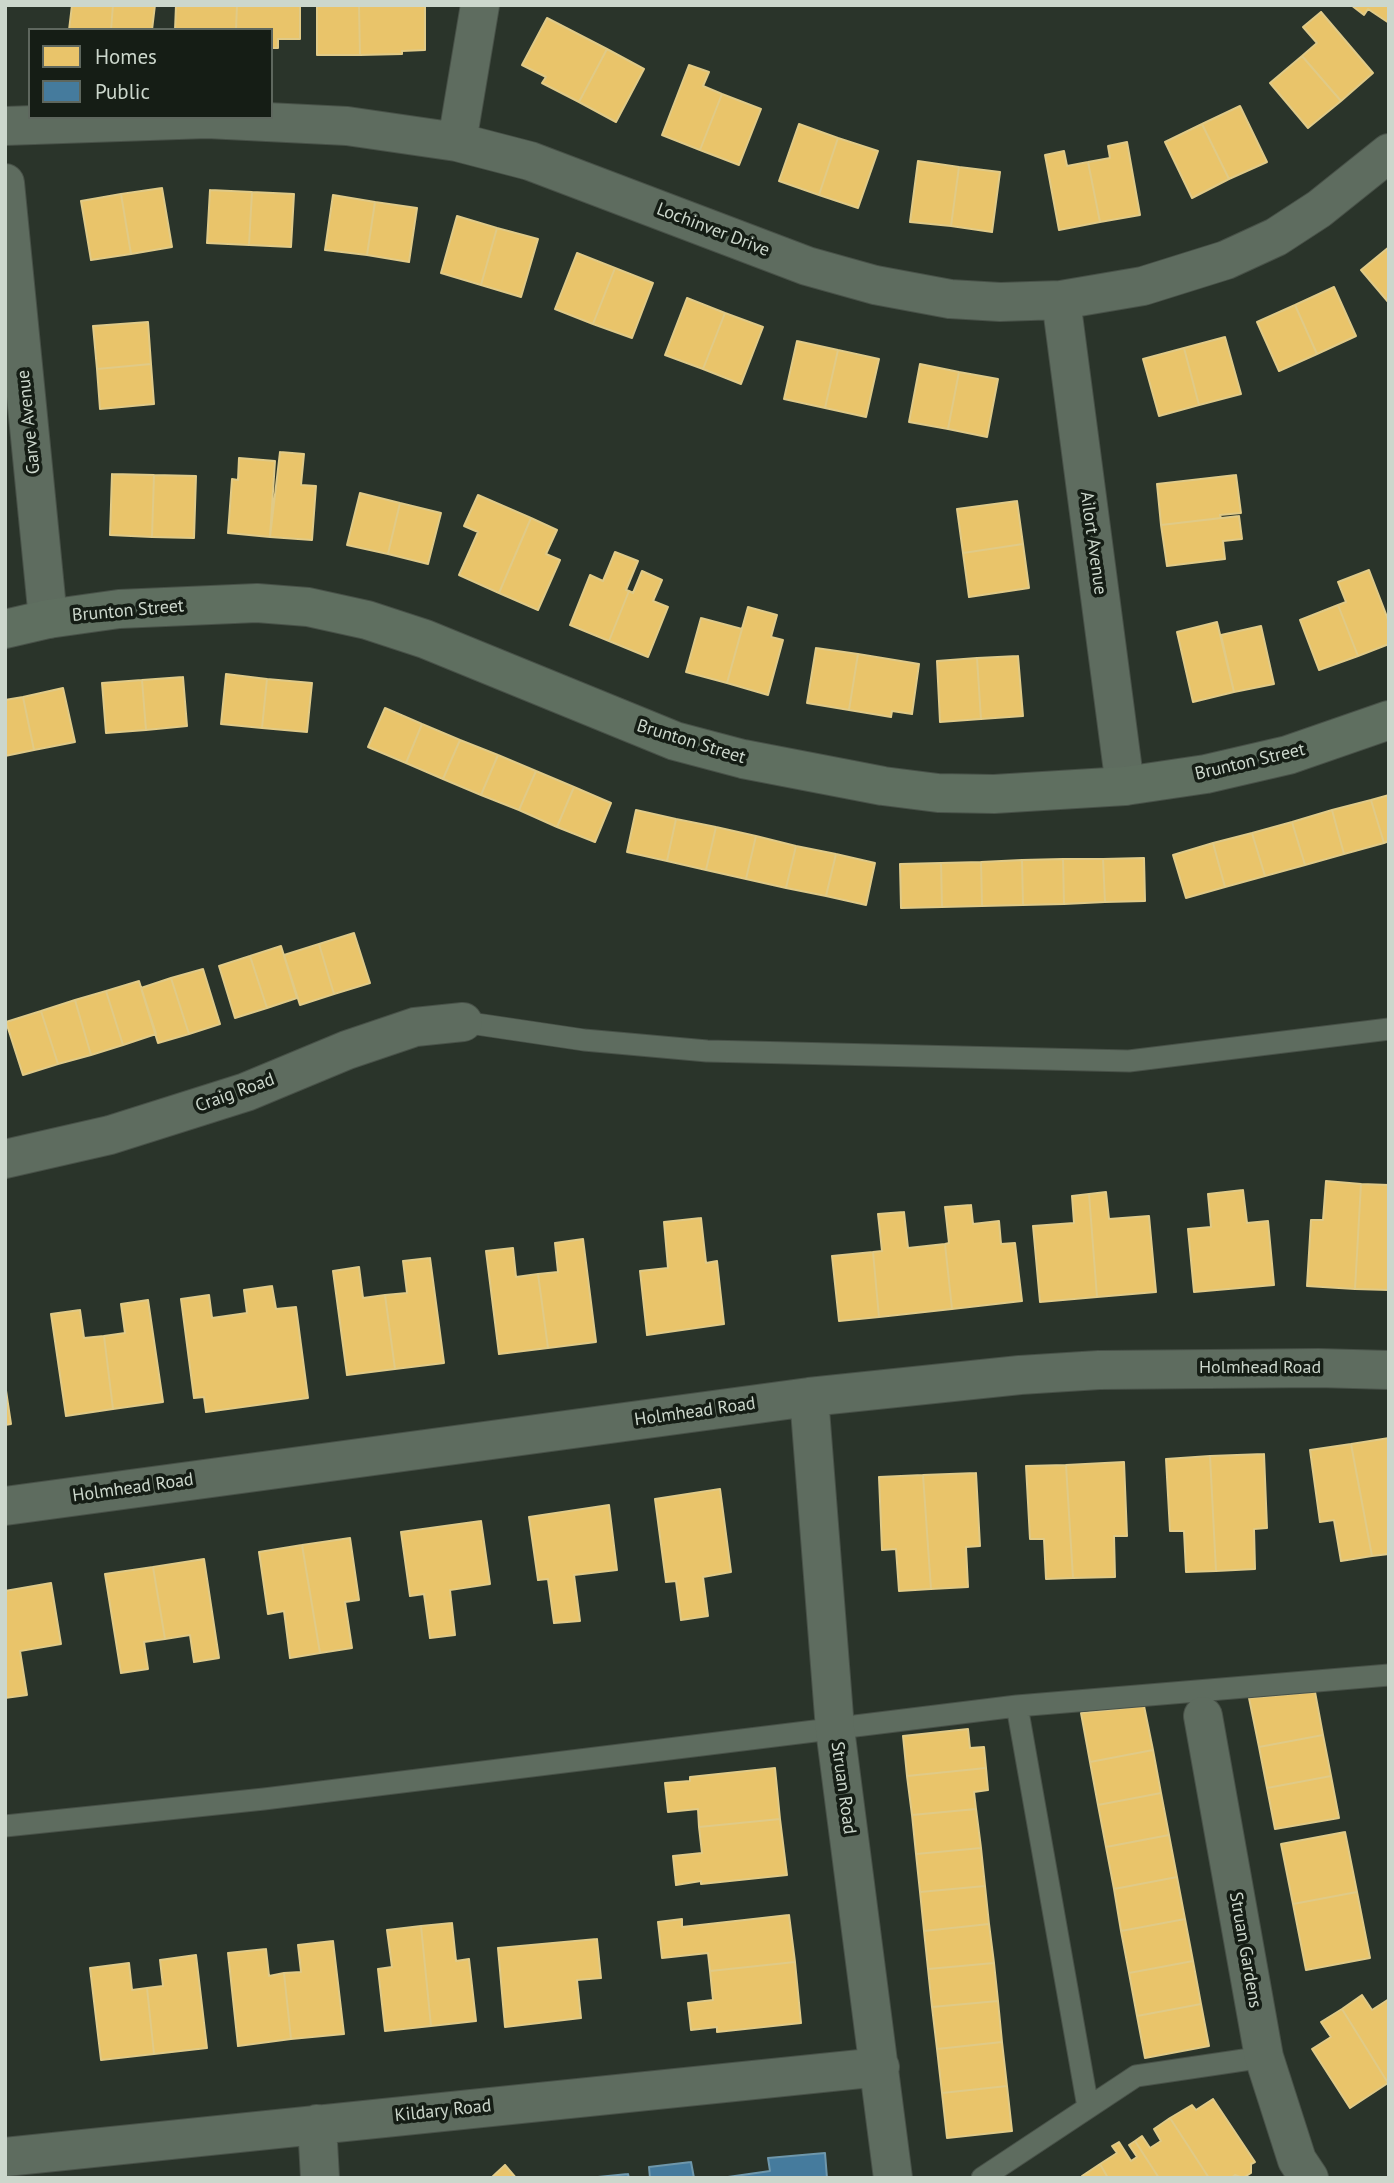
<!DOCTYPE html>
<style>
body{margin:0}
#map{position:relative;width:1394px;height:2183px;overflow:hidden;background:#2a342a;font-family:"PT Sans",sans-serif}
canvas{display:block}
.frame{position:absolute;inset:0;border:7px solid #ccd7cc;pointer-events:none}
.legend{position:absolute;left:28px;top:28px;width:245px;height:91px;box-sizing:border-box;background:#151d15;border:2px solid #5e675e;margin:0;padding:9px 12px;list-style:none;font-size:21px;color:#ccd7cc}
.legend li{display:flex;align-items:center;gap:14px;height:35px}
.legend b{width:35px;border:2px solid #5e675e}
</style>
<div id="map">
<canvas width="1394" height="2183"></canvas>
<div class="frame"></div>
<ul class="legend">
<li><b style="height:19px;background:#e9c46a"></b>Homes</li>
<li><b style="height:19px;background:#457b9d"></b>Public</li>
</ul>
</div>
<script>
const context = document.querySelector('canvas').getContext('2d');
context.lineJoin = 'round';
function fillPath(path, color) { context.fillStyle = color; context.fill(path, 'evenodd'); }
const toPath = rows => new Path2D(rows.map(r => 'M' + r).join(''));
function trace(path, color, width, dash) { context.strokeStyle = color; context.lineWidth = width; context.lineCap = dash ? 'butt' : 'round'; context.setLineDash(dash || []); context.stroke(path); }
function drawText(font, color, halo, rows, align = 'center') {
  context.font = font + ' "PT Sans",sans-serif'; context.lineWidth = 7; context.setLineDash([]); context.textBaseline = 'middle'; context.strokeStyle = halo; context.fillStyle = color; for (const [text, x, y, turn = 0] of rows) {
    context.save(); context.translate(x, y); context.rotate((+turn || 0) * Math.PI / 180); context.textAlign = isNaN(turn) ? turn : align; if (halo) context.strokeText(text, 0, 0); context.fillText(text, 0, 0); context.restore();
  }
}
const homes = toPath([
 [72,5,113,5,111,30,69,30,72,5],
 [113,5,155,5,152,30,111,30,113,5],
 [176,5,237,5,236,30,175,30,176,5],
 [237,5,300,5,300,39,278,39,278,48,271,48,271,30,236,30,237,5],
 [317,5,359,5,360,55,317,55,317,5],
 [359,5,425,5,425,50,402,51,402,54,360,55,359,5],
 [1351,5,1389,5,1389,23,1368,9,1364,15,1351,5],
 [1321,12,1373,73,1341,101,1302,56,1317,43,1303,27,1321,12],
 [547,18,607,49,579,102,542,83,546,77,522,65,547,18],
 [607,49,644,69,616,122,579,102,607,49],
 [1302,56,1341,101,1308,128,1270,83,1302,56],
 [689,65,709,72,703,86,722,94,700,150,662,135,689,65],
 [722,94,761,109,739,165,700,150,722,94],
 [1240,106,1267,162,1229,179,1202,124,1240,106],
 [799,124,838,138,819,195,779,181,799,124],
 [1202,124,1229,179,1192,198,1165,142,1202,124],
 [838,138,878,151,858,208,819,195,838,138],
 [1127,142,1140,215,1100,222,1088,162,1110,158,1108,146,1127,142],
 [1064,151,1067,166,1088,162,1100,222,1059,230,1045,155,1064,151],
 [918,161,959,167,951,226,910,222,918,161],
 [959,167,1000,172,992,232,951,226,959,167],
 [162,188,172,247,131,254,121,194,162,188],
 [210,190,252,192,249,245,207,243,210,190],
 [252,192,294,194,291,247,249,245,252,192],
 [121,194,131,254,91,260,81,201,121,194],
 [333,195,375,202,367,255,325,250,333,195],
 [375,202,417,208,409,262,367,255,375,202],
 [457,216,497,228,481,285,441,273,457,216],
 [497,228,538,239,521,297,481,285,497,228],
 [1389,247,1389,303,1361,270,1389,247],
 [577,253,615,268,593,324,555,309,577,253],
 [615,268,653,283,632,338,593,324,615,268],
 [1334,287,1356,336,1317,354,1295,305,1334,287],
 [687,298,725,313,703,369,665,355,687,298],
 [1295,305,1317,354,1279,371,1257,322,1295,305],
 [725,313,763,327,741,384,703,369,725,313],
 [148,322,151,364,97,369,93,326,148,322],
 [1225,337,1241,394,1199,405,1184,348,1225,337],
 [797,341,838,350,825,408,784,399,797,341],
 [1184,348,1199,405,1159,416,1143,359,1184,348],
 [838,350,879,359,866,417,825,408,838,350],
 [151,364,154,404,100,409,97,369,151,364],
 [920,364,959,372,948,429,909,422,920,364],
 [959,372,998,379,987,437,948,429,959,372],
 [280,452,304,454,301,485,316,486,312,540,270,537,280,452],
 [239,458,275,461,270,537,228,533,232,479,238,480,239,458],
 [112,474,154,475,152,537,110,535,112,474],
 [154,475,196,476,194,538,152,537,154,475],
 [1236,475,1241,513,1220,515,1221,518,1161,525,1157,484,1236,475],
 [360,493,400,503,388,554,347,545,360,493],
 [478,495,531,518,499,593,459,575,478,532,464,526,478,495],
 [1017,501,1023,544,963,553,957,509,1017,501],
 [400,503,441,513,428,564,388,554,400,503],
 [1239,516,1242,539,1223,541,1225,559,1167,566,1161,525,1239,516],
 [531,518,557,530,546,554,560,560,538,610,499,593,531,518],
 [1023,544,1029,588,969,597,963,553,1023,544],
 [615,552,638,561,626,590,629,591,609,641,570,625,590,575,603,581,615,552],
 [1369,570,1389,622,1389,644,1358,656,1338,605,1346,602,1338,582,1369,570],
 [642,571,662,580,653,601,668,607,648,657,609,641,629,591,633,593,642,571],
 [1338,605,1358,656,1319,670,1300,620,1338,605],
 [748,607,777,615,771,637,783,640,768,695,727,683,748,607],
 [701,618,742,629,727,683,686,672,701,618],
 [1217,622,1234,692,1193,702,1177,632,1217,622],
 [1261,626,1274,684,1234,692,1221,635,1261,626],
 [816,648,858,654,849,710,807,703,816,648],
 [858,654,919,664,912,714,892,711,891,717,849,710,858,654],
 [1018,656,1023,716,981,719,977,658,1018,656],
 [977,658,981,719,940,722,937,661,977,658],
 [226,674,267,679,262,728,221,724,226,674],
 [183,677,187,726,146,730,142,680,183,677],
 [267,679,312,683,307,732,262,728,267,679],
 [142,680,146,730,106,733,102,683,142,680],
 [63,688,75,742,34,750,23,697,63,688],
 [23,697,34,750,5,756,5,700,23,697],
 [385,708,422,724,406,763,368,747,385,708],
 [422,724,460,740,443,779,406,763,422,724],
 [460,740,498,755,481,795,443,779,460,740],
 [498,755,536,771,519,810,481,795,498,755],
 [536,771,574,787,557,827,519,810,536,771],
 [574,787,611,803,595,842,557,827,574,787],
 [1389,795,1389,841,1384,843,1371,800,1389,795],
 [1371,800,1384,843,1344,854,1332,810,1371,800],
 [636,810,676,819,667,861,627,852,636,810],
 [1332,810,1344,854,1305,865,1292,822,1332,810],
 [676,819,716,827,706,870,667,861,676,819],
 [1292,822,1305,865,1265,876,1252,833,1292,822],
 [716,827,756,836,746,879,706,870,716,827],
 [1252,833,1265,876,1225,887,1213,843,1252,833],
 [756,836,796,846,786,888,746,879,756,836],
 [1213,843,1225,887,1186,898,1173,855,1213,843],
 [796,846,836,854,826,896,786,888,796,846],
 [836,854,875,863,866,905,826,896,836,854],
 [1144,858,1145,901,1105,902,1103,859,1144,858],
 [1063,859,1103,859,1105,902,1064,904,1063,859],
 [1063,859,1064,904,1023,905,1022,860,1063,859],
 [1022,860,1023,905,982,906,981,862,1022,860],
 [981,862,982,906,942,907,941,863,981,862],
 [941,863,942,907,901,908,900,864,941,863],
 [354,933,370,983,334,994,319,944,354,933],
 [319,944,334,994,300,1005,284,955,319,944],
 [281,946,297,998,267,1008,250,956,281,946],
 [250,956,267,1008,235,1018,219,966,250,956],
 [203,969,220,1024,189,1034,171,978,203,969],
 [171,978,189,1034,158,1043,141,988,171,978],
 [139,981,156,1034,123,1045,106,991,139,981],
 [106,991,123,1045,91,1055,75,1000,106,991],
 [75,1000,91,1055,58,1064,41,1011,75,1000],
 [41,1011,58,1064,23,1075,6,1022,41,1011],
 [1326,1181,1361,1184,1355,1289,1307,1286,1311,1220,1323,1220,1326,1181],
 [1361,1184,1389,1185,1389,1290,1355,1289,1361,1184],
 [1243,1190,1247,1223,1268,1221,1274,1285,1194,1292,1188,1229,1211,1227,1208,1194,1243,1190],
 [1106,1192,1109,1219,1149,1216,1156,1292,1097,1297,1089,1194,1106,1192],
 [1089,1194,1097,1297,1040,1302,1033,1226,1074,1223,1072,1196,1089,1194],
 [971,1205,973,1224,999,1221,1001,1244,1015,1243,1022,1301,952,1309,945,1244,949,1243,945,1207,971,1205],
 [904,1212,908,1248,945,1244,952,1309,879,1317,873,1252,882,1251,878,1214,904,1212],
 [701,1218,706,1263,717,1261,724,1324,647,1335,640,1271,668,1268,664,1222,701,1218],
 [583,1239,596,1342,548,1348,538,1274,558,1272,555,1243,583,1239],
 [513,1248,516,1277,538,1274,548,1348,499,1354,486,1251,513,1248],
 [873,1252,879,1317,839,1321,832,1256,873,1252],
 [430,1258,444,1363,395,1369,385,1295,407,1293,403,1261,430,1258],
 [359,1267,363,1298,385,1295,395,1369,347,1375,333,1271,359,1267],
 [272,1286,276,1309,296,1307,308,1398,206,1412,204,1397,194,1398,181,1299,209,1295,212,1318,247,1313,244,1290,272,1286],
 [148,1300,163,1402,113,1409,104,1336,125,1333,121,1304,148,1300],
 [80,1310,84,1338,104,1336,113,1409,66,1416,51,1314,80,1310],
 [5,1384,11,1424,5,1425,5,1384],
 [1389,1438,1389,1554,1372,1556,1351,1444,1389,1438],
 [1351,1444,1372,1556,1341,1561,1334,1520,1320,1522,1310,1450,1351,1444],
 [1264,1454,1267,1528,1254,1529,1255,1569,1216,1571,1210,1456,1264,1454],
 [1210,1456,1216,1571,1186,1572,1184,1531,1170,1531,1166,1459,1210,1456],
 [1124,1462,1127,1536,1114,1536,1115,1577,1073,1578,1066,1465,1124,1462],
 [1066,1465,1073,1578,1046,1579,1044,1539,1030,1539,1026,1466,1066,1465],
 [976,1473,980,1546,966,1547,968,1587,931,1589,923,1475,976,1473],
 [923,1475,931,1589,899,1591,896,1549,882,1550,879,1477,923,1475],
 [720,1489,731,1572,703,1577,708,1616,681,1620,676,1581,666,1582,655,1499,720,1489],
 [609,1505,617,1570,574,1575,580,1621,554,1623,548,1579,538,1580,529,1517,609,1505],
 [481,1521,490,1584,450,1590,455,1635,430,1638,424,1594,410,1596,401,1532,481,1521],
 [350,1538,359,1600,345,1602,352,1648,320,1653,302,1545,350,1538],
 [302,1545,320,1653,290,1658,284,1611,268,1614,259,1552,302,1545],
 [204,1559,219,1658,194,1662,190,1635,165,1639,153,1567,204,1559],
 [153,1567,165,1639,144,1642,148,1669,121,1673,105,1574,153,1567],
 [51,1583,61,1644,20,1651,27,1695,5,1698,5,1591,51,1583],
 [1315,1692,1323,1735,1259,1747,1249,1698,1315,1692],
 [1144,1706,1153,1750,1090,1762,1081,1713,1144,1706],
 [968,1729,970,1748,984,1747,986,1768,907,1776,903,1736,968,1729],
 [1323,1735,1331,1776,1267,1788,1259,1747,1323,1735],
 [1153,1750,1161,1793,1098,1805,1090,1762,1153,1750],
 [775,1768,780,1819,699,1827,698,1809,668,1812,665,1783,690,1781,690,1777,775,1768],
 [986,1768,988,1790,974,1792,976,1809,912,1815,907,1776,986,1768],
 [1331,1776,1339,1818,1275,1829,1267,1788,1331,1776],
 [1161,1793,1169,1835,1106,1847,1098,1805,1161,1793],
 [976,1809,981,1848,916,1854,912,1815,976,1809],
 [780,1819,787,1875,701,1884,701,1881,676,1885,673,1856,702,1853,699,1827,780,1819],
 [1345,1832,1357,1892,1293,1904,1281,1844,1345,1832],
 [1169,1835,1177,1877,1114,1889,1106,1847,1169,1835],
 [981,1848,985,1886,920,1892,916,1854,981,1848],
 [1177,1877,1185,1919,1121,1931,1114,1889,1177,1877],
 [985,1886,989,1924,924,1931,920,1892,985,1886],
 [1357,1892,1370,1958,1306,1970,1293,1904,1357,1892],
 [789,1915,795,1962,710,1971,708,1953,662,1958,658,1922,682,1919,682,1927,789,1915],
 [1185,1919,1193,1961,1129,1973,1121,1931,1185,1919],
 [452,1923,456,1961,469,1959,476,2021,431,2026,421,1926,452,1923],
 [989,1924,994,1963,928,1969,924,1931,989,1924],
 [421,1926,431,2026,385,2031,378,1969,392,1967,387,1930,421,1926],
 [597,1939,601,1978,577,1980,581,2018,505,2027,498,1948,597,1939],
 [333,1941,344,2034,291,2039,284,1973,301,1972,298,1945,333,1941],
 [266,1949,269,1976,284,1973,291,2039,238,2046,228,1953,266,1949],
 [196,1955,207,2048,154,2054,147,1988,163,1986,160,1960,196,1955],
 [1193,1961,1201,2004,1137,2016,1129,1973,1193,1961],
 [795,1962,801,2023,717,2032,717,2027,691,2030,688,2003,713,2000,710,1971,795,1962],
 [129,1963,132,1990,147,1988,154,2054,101,2060,90,1968,129,1963],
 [994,1963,998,2001,932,2007,928,1969,994,1963],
 [1362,1995,1372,2010,1389,1999,1388,2083,1342,2009,1362,1995],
 [998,2001,1002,2042,937,2049,932,2007,998,2001],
 [1201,2004,1209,2046,1145,2058,1137,2016,1201,2004],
 [1342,2009,1388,2083,1350,2108,1312,2049,1331,2037,1321,2022,1342,2009],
 [1002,2042,1007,2086,942,2093,937,2049,1002,2042],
 [1007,2086,1012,2131,947,2138,942,2093,1007,2086],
 [1213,2099,1255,2162,1251,2164,1251,2173,1243,2178,1235,2175,1231,2178,1209,2178,1170,2118,1192,2105,1196,2110,1213,2099],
 [1170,2118,1209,2178,1159,2178,1135,2141,1142,2136,1150,2148,1161,2141,1154,2129,1170,2118],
 [1135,2141,1159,2178,1108,2178,1100,2164,1117,2153,1112,2146,1119,2142,1131,2161,1137,2157,1129,2145,1135,2141],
 [1100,2164,1108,2178,1083,2178,1082,2176,1100,2164],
 [505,2165,516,2178,491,2178,505,2165]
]);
fillPath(homes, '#e9c46a');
trace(homes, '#e0ca87', 2);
const public = toPath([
 [825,2153,827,2178,721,2178,770,2171,768,2158,825,2153],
 [691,2162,694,2178,650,2178,649,2167,691,2162],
 [628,2174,629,2178,588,2178,628,2174]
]);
fillPath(public, '#457b9d');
trace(public, '#6e97ab', 2);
const lane = toPath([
 [463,1022,584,1040,707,1051,1129,1061,1389,1029],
 [1017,1706,1088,2107],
 [5,1826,264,1799,1017,1706,1389,1675],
 [982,2178,1136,2076,1264,2057]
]);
const street = toPath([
 [5,126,207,119,347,126,457,142,530,161,807,266,875,285,950,299,1000,302,1061,300,1143,286,1226,260,1276,237,1319,209,1389,153],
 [457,142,480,5],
 [5,183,48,619],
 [1061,300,1125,786],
 [5,1159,110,1135,246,1092,347,1050,415,1027,463,1022],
 [809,1397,835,1729,893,2178],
 [5,1506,809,1397,1020,1375,1099,1370,1318,1368,1389,1370],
 [1203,1716,1264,2057,1297,2160,1309,2178],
 [317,2124,320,2178],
 [5,2157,880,2067]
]);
const secondary = toPath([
 [5,629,48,619,119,609,257,603,308,607,367,620,425,639,675,741,743,759,883,786,938,793,994,794,1125,786,1206,774,1288,755,1389,720]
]);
trace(lane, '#485148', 23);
trace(street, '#485148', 40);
trace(secondary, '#485148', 40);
trace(lane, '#5e6c5f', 21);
trace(street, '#5e6c5f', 38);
trace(secondary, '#5f6f60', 38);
drawText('18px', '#ccd7cc', '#151d15', [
 ["Lochinver Drive",713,230,21],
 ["Garve Avenue",29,422,-96],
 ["Ailort Avenue",1093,543,82],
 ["Brunton Street",128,611,-5],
 ["Brunton Street",691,742,17],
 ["Brunton Street",1250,762,-13],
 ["Craig Road",235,1093,-20],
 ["Holmhead Road",1260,1368],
 ["Holmhead Road",695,1412,-8],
 ["Holmhead Road",133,1488,-8],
 ["Struan Road",843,1788,82],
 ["Struan Gardens",1245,1950,80],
 ["Kildary Road",443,2111,-6]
]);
</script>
